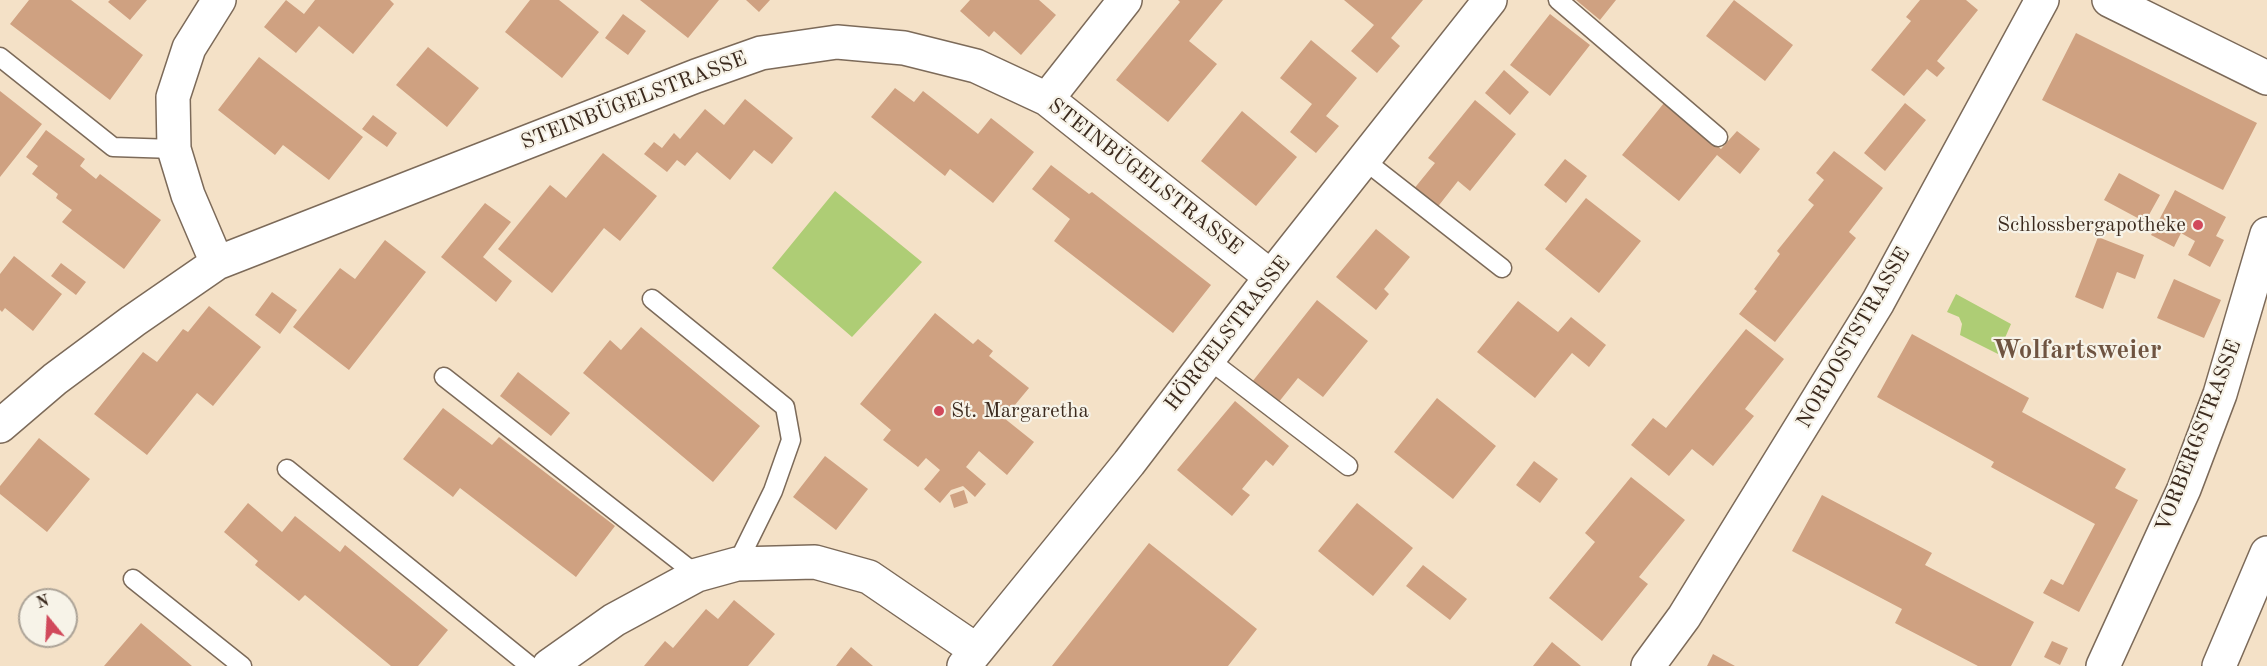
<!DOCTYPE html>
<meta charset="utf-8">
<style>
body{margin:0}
#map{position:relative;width:2267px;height:666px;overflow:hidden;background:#f4e1c7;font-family:"Old Standard TT",serif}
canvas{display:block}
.north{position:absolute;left:18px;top:588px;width:60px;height:60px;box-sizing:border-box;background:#f7f3e8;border:2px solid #aca397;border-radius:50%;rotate:342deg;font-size:16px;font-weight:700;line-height:24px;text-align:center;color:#3b2a1e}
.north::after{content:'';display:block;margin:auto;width:21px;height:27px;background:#d1495b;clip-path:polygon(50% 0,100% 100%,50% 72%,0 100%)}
</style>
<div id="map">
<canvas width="2267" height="666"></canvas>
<div class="north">N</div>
</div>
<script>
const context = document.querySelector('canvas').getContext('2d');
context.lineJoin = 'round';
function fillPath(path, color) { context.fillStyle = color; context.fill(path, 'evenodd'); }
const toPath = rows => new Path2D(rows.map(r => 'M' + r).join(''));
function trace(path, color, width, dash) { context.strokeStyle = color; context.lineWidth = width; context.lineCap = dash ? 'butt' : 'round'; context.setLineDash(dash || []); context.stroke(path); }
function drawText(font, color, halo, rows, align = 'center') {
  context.font = font + ' "Old Standard TT",serif'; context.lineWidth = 4.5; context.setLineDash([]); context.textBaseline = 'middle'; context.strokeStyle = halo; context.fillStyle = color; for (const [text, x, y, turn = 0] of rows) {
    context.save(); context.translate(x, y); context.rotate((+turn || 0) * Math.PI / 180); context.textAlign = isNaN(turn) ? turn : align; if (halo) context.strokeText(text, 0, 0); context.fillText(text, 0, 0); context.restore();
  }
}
fillPath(toPath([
 [835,191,922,262,852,337,772,268],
 [1956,294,2011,324,1998,354,1960,335,1962,324,1959,317,1947,312]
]), '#aecd75');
fillPath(toPath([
 [29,0,71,0,143,55,110,100,10,24],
 [110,0,147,0,130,20,108,2],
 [286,0,304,14,315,0,390,0,394,4,353,54,319,26,296,53,264,27],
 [530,0,559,0,599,32,562,78,505,32],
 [640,0,719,0,688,38],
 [746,0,770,0,759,12],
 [970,0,1039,0,1056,15,1021,55,994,31,989,37,960,11],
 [1178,0,1223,0,1189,41,1217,64,1168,122,1116,80,1180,2],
 [1344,0,1423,0,1391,38,1400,46,1377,73,1351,51,1374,25],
 [1576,0,1616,0,1600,20],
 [1734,0,1793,45,1765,81,1706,36],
 [1920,0,1966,0,1978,10,1937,61,1945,68,1937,77,1927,69,1904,96,1871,70,1911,21,1906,17],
 [623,14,646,31,628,55,605,38],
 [1550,14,1590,45,1550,96,1510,65],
 [2076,33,2257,123,2223,190,2042,100],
 [1311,40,1357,78,1326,116,1339,126,1316,153,1290,132,1312,104,1280,78],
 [428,47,479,88,447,127,396,85],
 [259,57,363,137,329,180,283,145,275,155,218,110],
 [1504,70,1529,92,1510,115,1485,93],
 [895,88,914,102,923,91,978,134,991,118,1034,152,993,203,950,169,945,176,871,117],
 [0,91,42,124,0,177],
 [745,99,793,138,772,164,754,150,730,180,697,152,685,166,677,160,667,172,644,154,654,142,662,148,674,133,680,139,705,109,724,125],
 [1475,100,1516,134,1470,191,1458,181,1436,209,1413,190,1435,163,1428,158],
 [1664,103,1721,149,1737,131,1760,149,1740,174,1717,155,1679,201,1622,155],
 [1905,103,1926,120,1885,171,1864,153],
 [1242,111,1297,157,1256,206,1201,161],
 [373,115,397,133,387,147,362,129],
 [46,130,85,159,80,166,96,179,100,174,161,220,124,269,62,222,72,210,56,198,58,194,32,174,38,166,26,157],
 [1834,151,1883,188,1849,232,1856,238,1775,342,1739,314,1757,291,1754,289,1780,254,1777,251,1814,205,1808,200,1824,180,1816,173],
 [603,153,657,196,620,241,604,228,552,293,498,249,550,185,566,198],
 [1565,159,1587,176,1566,203,1544,185],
 [1051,165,1089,194,1092,192,1211,285,1173,333,1054,241,1070,219,1032,189],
 [2119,173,2160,195,2145,222,2104,200],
 [2175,190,2226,217,2216,236,2224,240,2210,267,2188,255,2195,241,2181,233,2174,247,2151,235],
 [1586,198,1641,241,1599,293,1545,249],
 [485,203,511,222,483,257,512,281,496,302,441,257],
 [1376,229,1410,257,1384,289,1389,294,1376,310,1336,277],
 [2098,237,2144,255,2135,279,2117,272,2103,309,2075,297],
 [385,240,426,272,349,370,293,327,340,268,355,279],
 [14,256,62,294,33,331,5,308,2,312,0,310,0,274],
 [61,263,86,282,76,295,51,276],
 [2174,279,2221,300,2204,338,2157,318],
 [272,292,297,310,280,334,255,315],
 [1317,300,1368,341,1323,397,1298,378,1278,403,1252,382],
 [1518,301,1558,332,1571,317,1606,345,1589,367,1572,353,1535,398,1477,352],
 [209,306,261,347,213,406,197,393,147,455,94,414,143,352,157,362,183,329,188,332],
 [935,313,973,344,978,339,993,351,989,356,1029,388,1004,418,1034,442,1007,475,979,451,966,467,986,484,975,497,963,486,951,490,940,503,924,489,940,470,926,458,918,467,883,440,891,430,860,404],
 [641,327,760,426,713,482,583,373,610,340,621,350],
 [1746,329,1784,359,1745,409,1754,416,1713,466,1692,449,1669,476,1631,445,1653,418,1666,428],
 [1912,334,2029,398,2022,412,2126,469,2115,488,2138,500,2079,612,2043,593,2051,579,2063,585,2095,524,1991,467,1994,462,1877,397],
 [518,372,570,413,551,436,500,396],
 [1437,398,1496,446,1453,499,1394,452],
 [1235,401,1289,446,1273,466,1266,460,1242,489,1250,495,1232,516,1177,470],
 [443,408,492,445,499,437,615,526,576,577,460,488,453,497,403,459],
 [39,438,90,479,47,532,0,494,0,486],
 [825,456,868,489,836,530,793,497],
 [1534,461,1558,479,1540,503,1516,485],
 [1631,477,1685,520,1639,577,1648,584,1602,641,1549,598,1595,542,1585,533],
 [964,490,968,503,954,508,950,495],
 [1822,495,1932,553,1925,565,2034,622,2011,666,1978,666,1895,623,1902,609,1792,551],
 [248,503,282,532,295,516,340,552,345,545,448,630,418,666,391,666,305,595,299,601,255,565,258,561,224,532],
 [1357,503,1413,548,1373,596,1318,551],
 [1149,543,1257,629,1228,666,1052,666],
 [1423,565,1467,599,1450,620,1406,586],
 [734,600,775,634,748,666,644,666,665,641,673,648,706,609,718,619],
 [141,623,192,666,104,666],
 [2052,641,2068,648,2060,665,2044,657],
 [1552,642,1581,666,1533,666],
 [851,647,873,666,836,666],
 [1713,654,1735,666,1707,666]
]), '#cfa181');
const service = toPath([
 [1558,0,1718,137],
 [0,57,113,147,174,149],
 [1364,160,1502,268],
 [652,299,785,407,791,440,773,491,737,564],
 [1208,359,1348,466],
 [444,377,697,575],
 [287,469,530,666],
 [133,579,242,666]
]);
const minor = toPath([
 [2109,0,2267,78],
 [1047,99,1125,0],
 [217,263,188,195,174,149,173,97,189,48,219,0],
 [0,426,55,379,133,321,217,263,696,76,761,53,837,42,904,48,976,66,1047,99,1271,277],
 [549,666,614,620,697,575,737,564,815,562,869,577,976,650],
 [964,666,1129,463,1271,277,1490,0],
 [1648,666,1684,617,1878,302,2042,0],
 [2103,666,2184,489,2220,394,2267,234]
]);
const tertiary = toPath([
 [2219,666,2267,553]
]);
trace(service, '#7c6a59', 21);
trace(minor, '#7c6a59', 36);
trace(tertiary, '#7c6a59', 36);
trace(service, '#fff', 18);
trace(minor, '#fff', 33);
trace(tertiary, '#fff', 33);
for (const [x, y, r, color] of [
 [2198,225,6,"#d1495b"],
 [939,411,6,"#d1495b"]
]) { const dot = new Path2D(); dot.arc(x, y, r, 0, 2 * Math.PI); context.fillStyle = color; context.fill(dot); trace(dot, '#f7f3e8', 2); }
drawText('21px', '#3b2a1e', '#f7f3e8', [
 ["STEINBÜGELSTRASSE",634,101,-21],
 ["STEINBÜGELSTRASSE",1145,177,38],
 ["HÖRGELSTRASSE",1228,334,-52],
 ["NORDOSTSTRASSE",1854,338,-60],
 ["VORBERGSTRASSE",2199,436,-69]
]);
drawText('21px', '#3b2a1e', '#f7f3e8', [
 ["Schlossbergapotheke",2186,225],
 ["St. Margaretha",951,411,"left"]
], 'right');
drawText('bold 27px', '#6f5441', '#f7f3e8', [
 ["Wolfartsweier",2077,351]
]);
</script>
